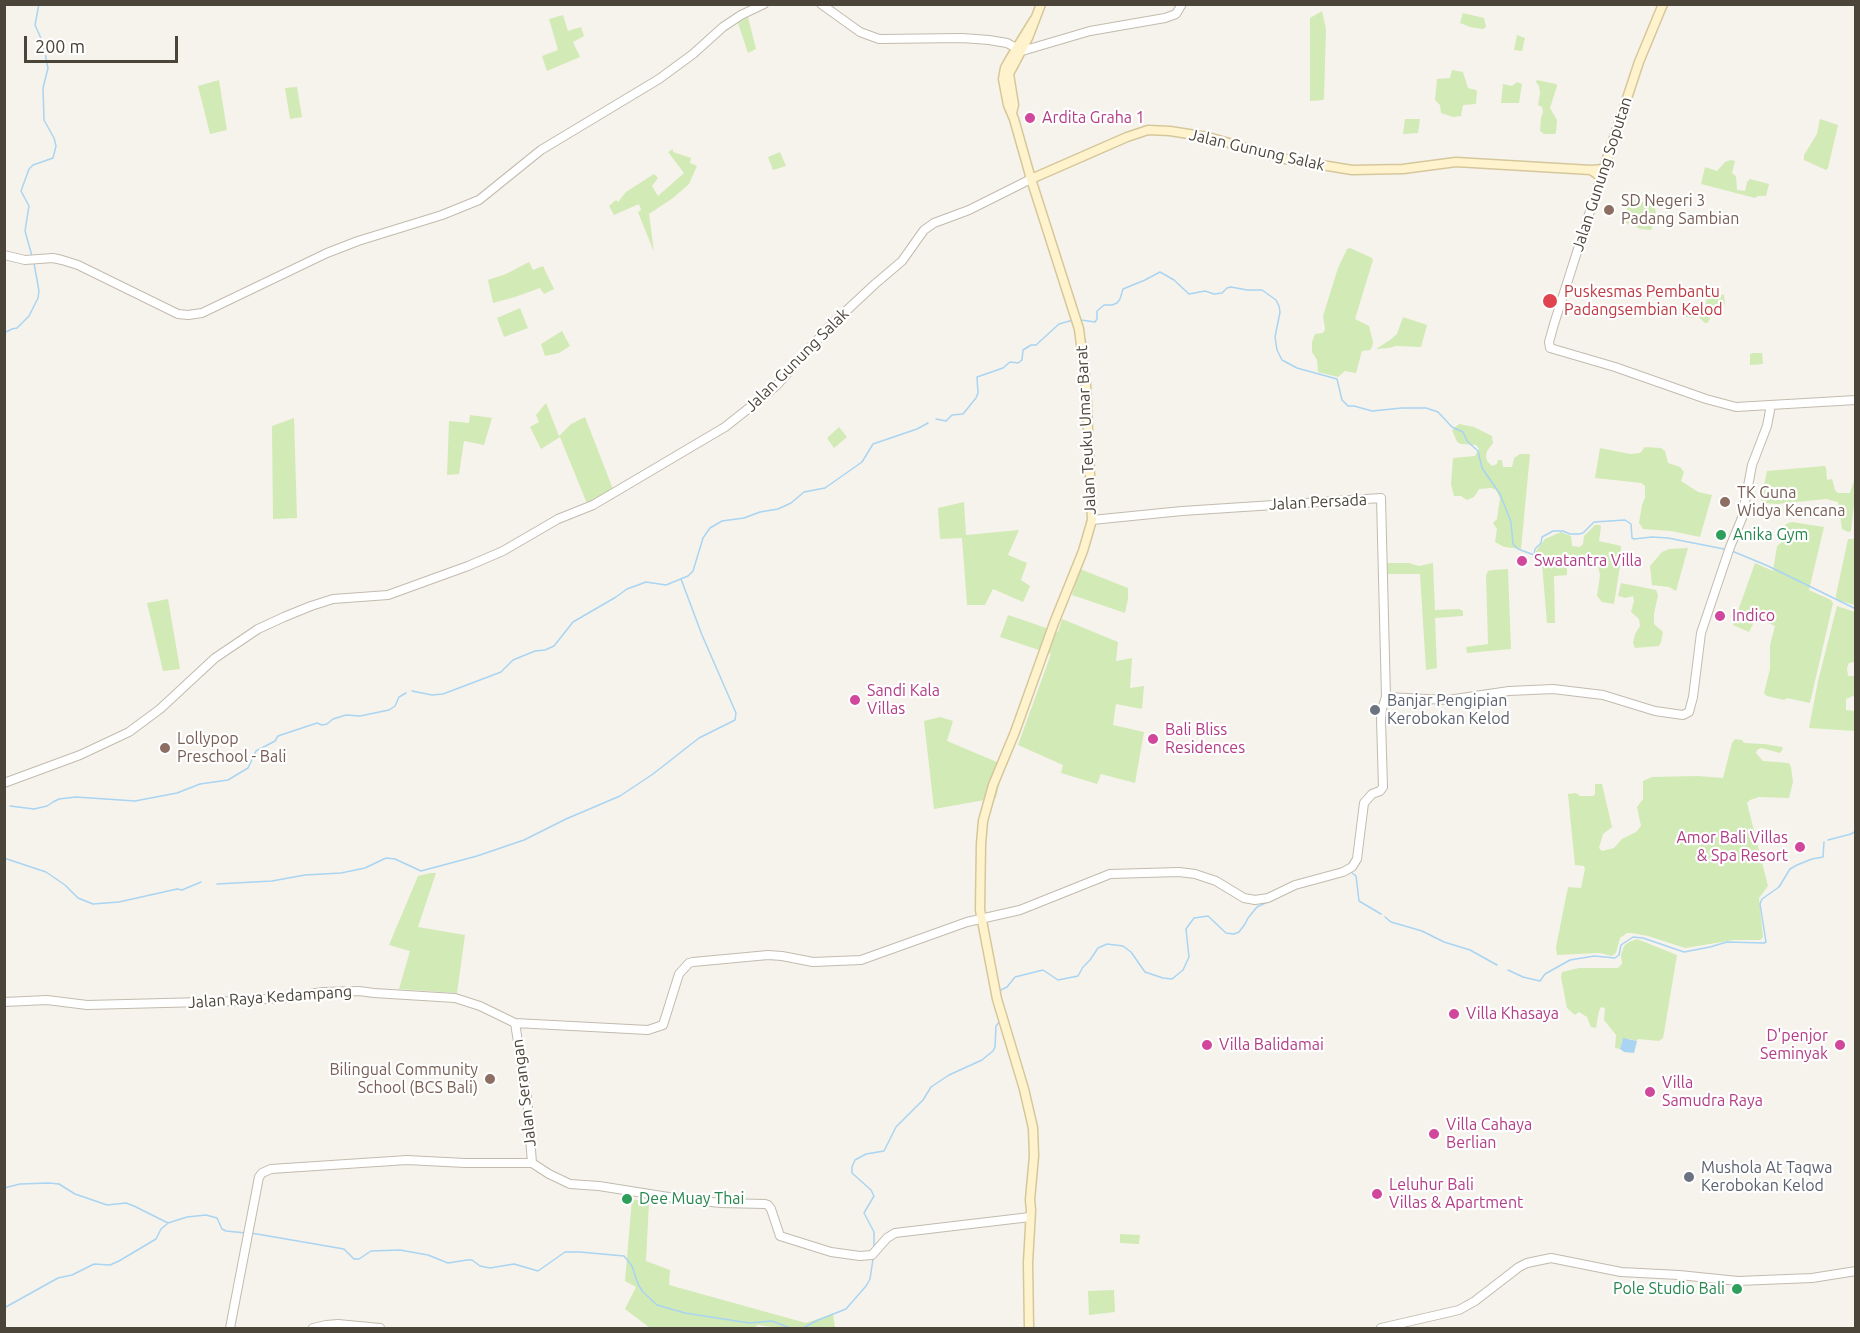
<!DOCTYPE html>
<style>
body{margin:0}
#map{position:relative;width:1860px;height:1333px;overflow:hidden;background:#f6f3ec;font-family:Ubuntu,sans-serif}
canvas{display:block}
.frame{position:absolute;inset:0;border:6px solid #4b4439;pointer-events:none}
.scale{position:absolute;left:24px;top:36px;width:154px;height:27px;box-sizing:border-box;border:3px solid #4b4439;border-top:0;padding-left:8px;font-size:18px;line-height:21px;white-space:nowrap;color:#4b4439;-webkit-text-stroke:4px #fff;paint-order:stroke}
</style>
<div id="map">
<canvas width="1860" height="1333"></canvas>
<div class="frame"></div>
<div class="scale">200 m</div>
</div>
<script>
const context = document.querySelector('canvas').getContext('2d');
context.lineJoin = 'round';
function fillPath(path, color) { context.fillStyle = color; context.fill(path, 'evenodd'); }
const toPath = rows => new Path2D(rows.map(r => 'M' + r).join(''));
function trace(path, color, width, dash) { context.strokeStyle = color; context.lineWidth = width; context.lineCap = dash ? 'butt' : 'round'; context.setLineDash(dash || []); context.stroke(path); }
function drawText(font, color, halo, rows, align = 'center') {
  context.font = font + ' Ubuntu,sans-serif'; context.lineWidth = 4.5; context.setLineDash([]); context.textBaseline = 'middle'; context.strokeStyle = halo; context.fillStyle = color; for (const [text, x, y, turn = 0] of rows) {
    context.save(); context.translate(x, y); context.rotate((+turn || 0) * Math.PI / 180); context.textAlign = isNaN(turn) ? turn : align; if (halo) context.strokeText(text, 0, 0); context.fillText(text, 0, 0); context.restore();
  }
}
fillPath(toPath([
 [1322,11,1326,29,1324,98,1323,100,1310,101,1310,18],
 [1463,13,1484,18,1486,27,1483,29,1470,27,1460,23],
 [563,15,568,31,581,27,584,36,573,42,580,57,547,71,542,56,558,50,549,19],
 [748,17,756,49,748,53,738,23],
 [1517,35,1525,38,1522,51,1514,50],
 [1452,70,1463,72,1468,88,1476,90,1477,92,1476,104,1463,105,1461,116,1453,117,1441,113,1440,105,1435,100,1437,79,1450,78],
 [219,80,227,130,210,134,198,86],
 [1537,80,1556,84,1557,86,1550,108,1557,120,1556,133,1554,134,1544,134,1540,131,1541,118,1543,112,1542,107,1538,105,1540,93,1539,86,1536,82],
 [1517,82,1522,84,1519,103,1501,103,1503,84,1512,86],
 [297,87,302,117,290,119,285,88],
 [1405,119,1420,119,1418,133,1403,134],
 [1820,119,1838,125,1828,168,1826,170,1804,160,1804,155,1817,134],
 [673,149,673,152,691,158,690,163,697,166,689,184,673,198,649,214,654,252,638,212,641,210,639,204,614,215,609,206,616,200,618,202,626,192,654,174,658,178,652,186,658,196,684,173,668,152],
 [780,152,786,166,773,170,768,157],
 [1731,160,1735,161,1732,173,1736,176,1737,190,1745,191,1747,182,1750,179,1769,184,1766,196,1758,196,1755,198,1701,184,1705,167,1717,171,1725,162],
 [1631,200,1643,202,1654,202,1656,214,1654,224,1651,230,1640,229,1632,224,1623,223,1629,201],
 [1350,248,1372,258,1373,260,1355,319,1369,326,1373,342,1372,347,1370,350,1362,351,1356,373,1345,371,1338,377,1318,372,1317,360,1312,352,1312,342,1315,334,1323,333,1325,329,1323,316,1338,268,1347,249],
 [529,262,533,270,543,266,554,289,544,294,540,288,515,297,493,303,488,280,506,274],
 [1708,292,1724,295,1725,303,1723,307,1711,308,1710,319,1707,323,1705,323,1698,316,1691,318,1683,316,1683,312,1686,311,1698,314,1704,313],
 [520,308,528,328,504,337,497,318],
 [1403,317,1427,325,1421,347,1396,346,1389,348,1376,349,1390,340,1397,334],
 [562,331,570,346,559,353,545,356,541,344],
 [1753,353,1762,353,1763,364,1750,365,1750,354],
 [546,403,559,436,571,424,585,417,616,497,590,511,560,437,541,449,530,427,539,422,536,415],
 [470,415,492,418,484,445,464,441,459,474,447,475,449,421,469,423],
 [294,418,297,518,273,519,272,426],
 [1459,424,1474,427,1492,436,1493,443,1487,451,1486,456,1487,461,1492,466,1497,464,1498,460,1502,460,1503,467,1512,467,1514,458,1520,454,1530,454,1521,549,1504,547,1495,542,1497,529,1493,523,1497,519,1500,498,1496,490,1491,488,1479,489,1474,497,1467,500,1461,496,1454,496,1451,484,1453,458,1475,456,1479,449,1476,445,1461,444,1457,442,1452,430],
 [839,427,847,437,834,448,827,438],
 [1645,447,1661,448,1665,451,1668,463,1680,467,1684,472,1681,481,1698,492,1712,495,1700,537,1671,531,1643,529,1639,523,1642,505,1645,498,1645,486,1641,483,1595,478,1600,448,1630,454,1640,453],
 [1824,466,1826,467,1827,480,1832,479,1835,490,1838,493,1850,493,1854,480,1855,480,1855,501,1853,512,1851,531,1848,532,1842,529,1838,502,1826,499,1777,504,1762,503,1761,499,1767,471],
 [964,502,966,535,1019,530,1008,555,1027,563,1021,580,1030,586,1023,602,993,589,985,605,967,605,962,538,940,539,938,508],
 [1792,522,1824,527,1809,590,1831,600,1833,603,1810,703,1787,698,1784,700,1767,696,1764,693,1770,669,1770,645,1775,626,1764,621,1755,620,1749,632,1733,625,1755,563,1773,571,1777,546,1781,543,1784,536,1785,526,1786,524],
 [1595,525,1600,525,1601,527,1599,541,1621,546,1620,566,1614,604,1602,602,1597,596,1600,575,1598,565,1584,559,1571,558,1567,563,1567,575,1554,576,1555,623,1547,623,1542,564,1535,554,1536,551,1545,539,1561,532,1571,536,1572,546,1580,547,1583,544,1584,536],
 [1848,539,1855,539,1855,605,1841,601,1836,599,1836,595],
 [1688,548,1676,591,1669,587,1652,585,1650,566,1662,552,1669,549],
 [1386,563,1409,563,1419,566,1433,563,1435,610,1459,609,1463,611,1463,616,1435,618,1437,668,1426,670,1420,574,1386,574],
 [1080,569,1128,588,1128,599,1125,613,1072,595],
 [1508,569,1511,649,1467,653,1466,647,1488,644,1486,575,1488,571,1493,570],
 [1621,583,1656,590,1658,595,1654,614,1654,624,1663,632,1661,642,1659,646,1635,648,1633,643,1635,634,1640,626,1639,619,1631,612,1634,601,1633,596,1625,598,1618,596],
 [168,599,180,669,163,671,147,603],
 [1837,606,1855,612,1855,662,1849,663,1847,668,1848,676,1855,676,1855,695,1846,699,1846,710,1855,711,1855,731,1809,728,1818,681],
 [1008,615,1058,632,1062,619,1118,642,1116,661,1132,658,1130,688,1144,686,1142,709,1116,704,1113,725,1144,732,1135,783,1101,774,1097,784,1061,773,1063,765,1018,745,1051,654,1000,637],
 [940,717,953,721,947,741,1004,765,996,798,934,809,924,721],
 [1735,739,1742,740,1744,743,1764,744,1782,747,1783,749,1780,753,1761,748,1757,750,1756,753,1763,761,1789,763,1791,767,1793,782,1789,798,1759,797,1750,800,1747,803,1768,886,1759,898,1763,937,1760,940,1734,940,1685,948,1648,936,1632,933,1627,933,1620,938,1616,953,1612,956,1600,953,1557,955,1556,947,1568,887,1581,888,1585,869,1584,866,1575,865,1568,794,1576,793,1580,796,1593,796,1595,794,1595,784,1602,784,1612,827,1603,834,1599,848,1602,851,1614,848,1622,839,1636,832,1641,826,1637,807,1643,799,1643,781,1652,777,1698,776,1723,778,1732,743],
 [430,873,436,873,418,927,465,935,457,993,399,989,410,951,389,945,418,876],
 [1637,939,1677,955,1664,1033,1663,1038,1659,1041,1638,1039,1637,1041,1630,1039,1622,1040,1620,1049,1615,1048,1616,1035,1604,1020,1605,1008,1601,1007,1599,1011,1596,1028,1591,1027,1587,1017,1579,1012,1575,1015,1567,1008,1561,977,1562,972,1579,968,1618,968,1622,964,1621,955,1624,946,1629,942],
 [632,1199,649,1202,646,1261,670,1270,669,1285,806,1323,833,1314,835,1328,779,1328,758,1325,754,1328,650,1328,625,1309,636,1287,625,1281],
 [1120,1234,1140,1235,1139,1244,1120,1243],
 [1114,1290,1115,1312,1089,1315,1088,1291]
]), '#d2eab5');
fillPath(toPath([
 [1623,1038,1637,1041,1634,1053,1624,1052,1620,1049]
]), '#a9d4f2');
trace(toPath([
 [32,256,25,231,29,206,21,191,29,169,33,165,53,158,56,146,54,138,44,120,43,88,48,68,43,43,35,25,39,4],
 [1081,320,1095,322,1097,319,1097,311,1104,305,1112,305,1117,303,1120,299,1123,289,1145,280,1160,272,1174,280,1189,294,1205,291,1214,294,1222,293,1227,288,1231,287,1247,290,1262,290,1276,300,1279,306,1280,312,1275,337,1277,350,1282,360,1297,368,1337,379,1342,400,1348,406,1354,406,1372,411,1402,408,1426,408,1438,412,1452,427,1463,432,1467,441,1478,451,1482,468,1500,494,1511,522,1513,544,1518,549,1534,555,1535,549,1541,543,1542,537,1553,531,1563,531,1570,534,1579,534,1583,533,1594,522,1625,520,1631,524,1632,538,1634,539,1652,537,1668,538,1724,549],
 [4,333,12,329,17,328,29,316,38,298,39,291,34,263],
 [936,419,946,421,952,415,963,414,976,398,978,393,977,377,1003,368,1010,362,1018,363,1022,360,1023,350,1031,345,1036,345,1059,324,1073,320],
 [1732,551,1768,566,1856,609],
 [412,691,432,695,443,694,501,672,513,660,535,651,545,650,554,646,573,622,616,597,627,589,646,582,666,585,688,576,693,571,703,538,710,528,722,521,744,518,760,512,778,509,791,503,804,492,825,488,862,462,873,444,917,429,928,423],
 [10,806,34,809,47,806,53,802,59,799,76,797,135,801,177,793,200,784,228,780,248,768,256,751,275,741,278,736,317,723,322,725,327,724,333,719,346,715,360,716,389,710,395,706,399,697,406,693],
 [1828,840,1851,834,1856,831],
 [4,858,46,872,65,885,78,898,93,904,119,902,177,889,182,890,201,882],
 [1348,873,1351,872,1356,876,1359,901,1381,914],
 [217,884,272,881,305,875,341,873,365,868,386,858,395,859,421,871,477,856,524,840,566,819,620,796,653,774,699,738,735,720,736,713,702,635,681,579],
 [1385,917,1391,922,1422,931,1444,942,1470,950,1497,965],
 [1508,970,1523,977,1540,981,1545,974,1570,960,1594,956,1615,958,1619,955,1621,945,1633,937,1643,938,1684,952,1710,947,1727,942,1764,943,1766,942,1760,904,1762,899,1779,887,1790,869,1797,865,1812,859,1823,857,1824,842],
 [999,991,1007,987,1015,977,1043,970,1058,980,1078,976,1083,967,1090,960,1098,948,1107,944,1123,946,1131,952,1145,972,1163,978,1172,979,1183,970,1189,957,1186,929,1194,918,1208,916,1226,933,1234,934,1239,932,1245,924,1248,918,1257,907,1282,895],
 [4,1188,20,1184,49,1183,59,1184,75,1194,107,1205,126,1203,134,1206,168,1223,187,1217,206,1215,217,1218,222,1229,226,1231,246,1233],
 [251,1233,344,1249,354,1259,359,1259,371,1251,400,1250,428,1255,448,1263,467,1260,472,1260,480,1266,490,1268,514,1264,538,1271,565,1252,580,1252,624,1256,632,1266,638,1284,643,1292,657,1305,685,1313,749,1323,772,1321,790,1328],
 [874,1248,874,1232,864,1213,874,1196,871,1190,852,1173,852,1167,855,1160,866,1154,884,1151,896,1127,923,1100,931,1087,949,1075,982,1060,993,1051,995,1047,996,1026,1000,1021],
 [4,1308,58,1278,72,1275,94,1264,110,1265,119,1261,156,1239,161,1229,167,1224],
 [803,1328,818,1320,846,1309,866,1286,870,1279,873,1259]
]), '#a9d4f2', 1.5);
const tertiary = toPath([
 [821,4,860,32,879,39,962,38,989,40,1007,43,1022,51,1090,31,1165,18,1176,14,1182,4],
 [1601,177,1554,324,1549,342,1550,348,1615,367,1706,399,1736,407,1856,400],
 [4,255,25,260,53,258,62,260,78,265,178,314,188,315,202,313,327,253,358,241,442,215,479,200,541,150,659,79,693,54,723,27,741,15,764,4],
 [1386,697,1448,700,1509,691,1553,689,1603,695,1655,711,1683,715,1689,712,1693,697,1701,633,1730,547,1742,518,1752,465,1767,426,1771,405],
 [4,783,80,755,129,732,160,709,215,658,258,629,284,617,311,606,333,599,388,595,468,566,503,551,558,519,593,505,632,482,725,427,763,397,777,385,830,326,875,284,902,261,924,230,934,223,969,210,1031,179],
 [4,1002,47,1000,87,1005,242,1001,290,997,323,992,359,991,374,993,455,998,480,1006,515,1023,648,1030,663,1025,679,974,689,963,693,962,768,955,782,956,813,962,861,960,967,922,1020,910,1110,874,1179,872,1195,874,1216,881,1244,898,1255,900,1268,898,1295,885,1343,872,1352,867,1357,859,1364,803,1372,794,1380,791,1383,787,1381,720,1382,709,1386,697,1381,498,1182,511,1092,520],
 [515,1023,527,1098,532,1163],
 [230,1328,259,1177,262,1173,271,1169,407,1160,465,1163,532,1163,549,1174,570,1184,599,1186,681,1199,721,1203,765,1204,768,1205,771,1209,780,1236,831,1252,860,1256,872,1255,887,1238,895,1233,1030,1217],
 [313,1328,326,1325,338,1324,380,1328],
 [1381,1328,1459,1310,1475,1301,1519,1267,1527,1263,1551,1258,1621,1272,1679,1275,1738,1281,1812,1278,1856,1271]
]);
const secondary = toPath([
 [1012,113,1014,105,1009,74,1028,38,1041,4],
 [1591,170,1601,177,1639,62,1663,4],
 [1031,179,1127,137,1148,130,1170,131,1208,137,1285,159,1352,170,1403,169,1456,162,1591,170,1603,169],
 [1029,1328,1028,1263,1031,1210,1030,1200,1034,1156,1033,1128,1024,1089,997,999,980,910,981,844,983,821,993,785,1015,732,1054,623,1083,551,1092,520,1086,384,1079,329,1031,179,1014,119,1008,105,1003,79,1005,68,1010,59,1034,20]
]);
trace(tertiary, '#c2bbae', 10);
trace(secondary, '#d6c79b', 11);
trace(tertiary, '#fff', 8);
trace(secondary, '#fff3cd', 8);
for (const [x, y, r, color] of [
 [1030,118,6,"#d1479c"],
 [1609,210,6,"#8d6e63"],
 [1550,301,8,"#e0444e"],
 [1725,502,6,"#8d6e63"],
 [1721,535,6,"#2e9e5b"],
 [1522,561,6,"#d1479c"],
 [1720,616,6,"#d1479c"],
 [855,700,6,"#d1479c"],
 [1375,710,6,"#6b7280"],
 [1153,739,6,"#d1479c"],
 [165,748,6,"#8d6e63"],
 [1800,847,6,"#d1479c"],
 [1454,1014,6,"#d1479c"],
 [1207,1045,6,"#d1479c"],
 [1840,1045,6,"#d1479c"],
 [490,1079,6,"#8d6e63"],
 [1650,1092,6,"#d1479c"],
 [1434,1134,6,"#d1479c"],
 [1689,1177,6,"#6b7280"],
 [1377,1194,6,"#d1479c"],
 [627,1199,6,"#2e9e5b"],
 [1737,1289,6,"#2e9e5b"]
]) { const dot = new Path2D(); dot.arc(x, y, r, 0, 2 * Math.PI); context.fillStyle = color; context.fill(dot); trace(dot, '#fff', 2); }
drawText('16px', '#b23c85', '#fff', [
 ["Ardita Graha 1",1042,118],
 ["Swatantra Villa",1534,561],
 ["Indico",1732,616],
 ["Sandi Kala",867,691],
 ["Villas",867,709],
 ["Bali Bliss",1165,730],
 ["Residences",1165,748],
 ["Amor Bali Villas",1788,838,"right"],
 ["& Spa Resort",1788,856,"right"],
 ["Villa Khasaya",1466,1014],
 ["D'penjor",1828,1036,"right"],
 ["Seminyak",1828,1054,"right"],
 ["Villa Balidamai",1219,1045],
 ["Villa",1662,1083],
 ["Samudra Raya",1662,1101],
 ["Villa Cahaya",1446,1125],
 ["Berlian",1446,1143],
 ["Leluhur Bali",1389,1185],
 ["Villas & Apartment",1389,1203]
], 'left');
drawText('16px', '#4b4439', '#fff', [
 ["Jalan Gunung Salak",1257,150,13],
 ["Jalan Gunung Soputan",1602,174,-72],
 ["Jalan Gunung Salak",797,360,-45],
 ["Jalan Teuku Umar Barat",1086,430,-93],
 ["Jalan Persada",1318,502,-3],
 ["Jalan Raya Kedampang",270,997,-4],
 ["Jalan Serangan",524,1093,-97]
]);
drawText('16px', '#785e54', '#fff', [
 ["SD Negeri 3",1621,201],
 ["Padang Sambian",1621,219],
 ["TK Guna",1737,493],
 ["Widya Kencana",1737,511],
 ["Lollypop",177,739],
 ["Preschool - Bali",177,757],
 ["Bilingual Community",478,1070,"right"],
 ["School (BCS Bali)",478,1088,"right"]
], 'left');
drawText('16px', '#be3a42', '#fff', [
 ["Puskesmas Pembantu",1564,292],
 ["Padangsembian Kelod",1564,310]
], 'left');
drawText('16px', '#27864d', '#fff', [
 ["Anika Gym",1733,535],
 ["Dee Muay Thai",639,1199],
 ["Pole Studio Bali",1725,1289,"right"]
], 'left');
drawText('16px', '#5b616d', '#fff', [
 ["Banjar Pengipian",1387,701],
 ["Kerobokan Kelod",1387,719],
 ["Mushola At Taqwa",1701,1168],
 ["Kerobokan Kelod",1701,1186]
], 'left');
</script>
